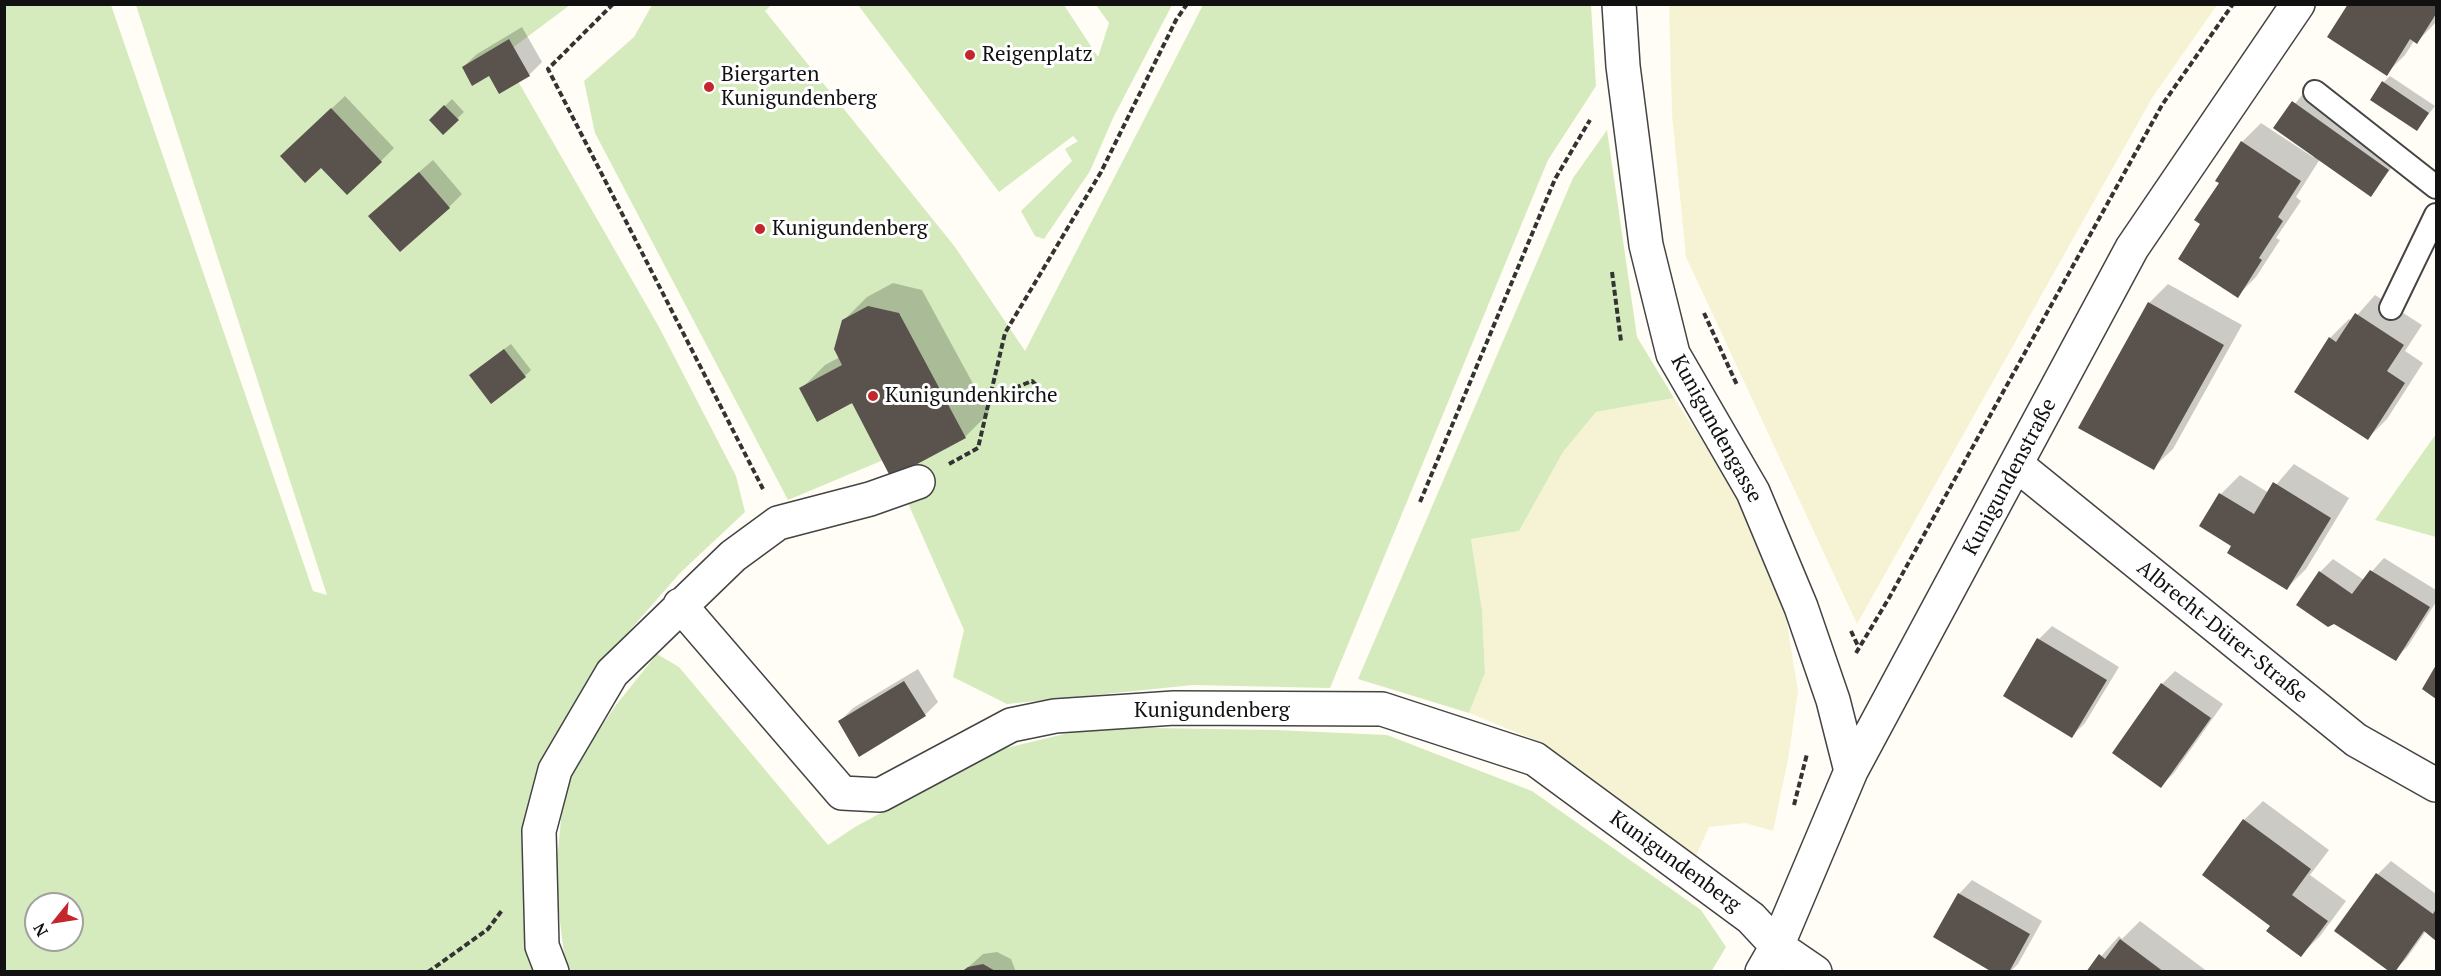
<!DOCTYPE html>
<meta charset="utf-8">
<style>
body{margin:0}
#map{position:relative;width:2441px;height:976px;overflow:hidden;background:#fffdf5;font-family:"PT Serif",serif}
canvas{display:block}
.frame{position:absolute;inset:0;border:6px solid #111;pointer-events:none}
.north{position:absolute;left:24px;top:892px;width:60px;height:60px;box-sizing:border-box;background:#fff;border:2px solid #a0a0a0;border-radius:50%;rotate:240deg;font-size:16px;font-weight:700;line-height:24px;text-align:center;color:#111}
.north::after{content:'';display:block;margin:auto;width:21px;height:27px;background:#c4262e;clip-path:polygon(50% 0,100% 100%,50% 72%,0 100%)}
</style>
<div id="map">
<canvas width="2441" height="976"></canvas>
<div class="frame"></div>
<div class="north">N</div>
</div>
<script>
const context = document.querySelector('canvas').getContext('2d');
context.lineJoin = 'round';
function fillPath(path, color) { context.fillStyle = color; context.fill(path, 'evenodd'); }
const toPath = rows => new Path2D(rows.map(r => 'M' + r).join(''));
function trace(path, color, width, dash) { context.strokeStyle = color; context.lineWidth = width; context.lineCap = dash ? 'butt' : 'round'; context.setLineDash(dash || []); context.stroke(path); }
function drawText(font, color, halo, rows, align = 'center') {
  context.font = font + ' "PT Serif",serif'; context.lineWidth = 6; context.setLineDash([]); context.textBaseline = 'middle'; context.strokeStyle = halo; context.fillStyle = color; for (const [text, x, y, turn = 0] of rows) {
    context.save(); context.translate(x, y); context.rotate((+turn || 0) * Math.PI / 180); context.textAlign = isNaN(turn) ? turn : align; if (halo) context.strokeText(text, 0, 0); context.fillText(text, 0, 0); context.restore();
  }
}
fillPath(toPath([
 [1669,5,2217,5,2152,98,1857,624,1686,257,1672,115],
 [1674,398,1739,497,1785,611,1798,691,1788,760,1773,831,1745,823,1709,827,1695,858,1545,744,1469,713,1485,673,1482,610,1471,539,1519,531,1563,452,1596,412]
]), '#f6f3d4');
fillPath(toPath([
 [5,5,111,5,313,591,327,595,136,5,570,5,503,55,659,327,736,476,745,512,680,573,589,677,540,776,543,971,5,972],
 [36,904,72,904,72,940,36,940],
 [652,5,771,5,765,11,955,247,1025,351,1203,5,1591,5,1596,86,1548,160,1330,688,1193,685,1007,704,953,677,964,630,888,458,788,500,595,133,584,81,634,37],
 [858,5,1064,5,1098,57,1109,23,1096,5,1172,5,1113,118,1090,171,1044,239,1035,236,1021,211,1072,161,1065,149,1078,141,1073,136,999,192],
 [1607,130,1637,337,1674,398,1596,412,1563,452,1519,531,1471,539,1482,610,1485,673,1469,713,1358,679,1573,178],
 [2436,434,2436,537,2375,520],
 [657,654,679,667,828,845,855,827,994,751,1093,727,1275,730,1387,735,1532,791,1701,910,1726,947,1711,972,571,971,564,954,555,880,565,780,616,705]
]), '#d5ebbd');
fillPath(toPath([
 [2350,4,2436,4,2436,22,2417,42,2414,41,2405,55,2386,74],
 [522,27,542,62,529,75,489,74,463,67,477,54],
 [2390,76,2435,106,2417,129,2384,82],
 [2307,89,2401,156,2370,195,2320,159,2296,197,2301,201,2276,238,2280,240,2256,277,2237,296,2203,224,2242,142,2261,123,2313,157,2315,155,2276,127],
 [345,96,394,148,381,161,321,165,295,143],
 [452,99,464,112,443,133,431,120],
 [433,160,462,194,449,207,383,203],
 [893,283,922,290,989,413,965,437,801,389,825,365,840,357,843,321,867,297],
 [2168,284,2242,325,2173,449,2153,468,2149,303],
 [2375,295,2422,325,2405,351,2423,363,2387,419,2368,438,2330,338,2349,319,2352,321],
 [511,344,531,370,525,376,477,369],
 [2294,464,2349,498,2306,569,2287,588,2233,546,2201,526,2221,494,2240,475,2269,493],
 [2384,558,2436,590,2436,602,2408,646,2395,659,2334,622,2320,572,2333,559,2364,580],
 [2052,626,2119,667,2085,723,2072,736,2039,639],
 [918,669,938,702,925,715,840,721,853,708],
 [2175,671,2223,704,2174,773,2161,786,2162,684],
 [2263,801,2329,850,2310,875,2346,901,2320,936,2301,955,2272,926,2244,820],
 [2391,861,2436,894,2436,939,2426,931,2406,959,2393,972,2378,874],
 [1972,880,2042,921,2018,964,2010,972,1995,972,1935,937,1959,894],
 [2140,921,2208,972,2087,972,2119,936,2122,939],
 [997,952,1011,959,1016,972,963,972,983,954]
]), '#0003');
fillPath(toPath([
 [2348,4,2436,4,2436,14,2417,44,2410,39,2387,76,2327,37],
 [509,39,530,76,499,94,489,76,472,86,462,67],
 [2382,81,2429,113,2417,131,2370,100],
 [2292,101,2389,170,2371,197,2273,128],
 [444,105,459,120,443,135,429,120],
 [331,108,382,162,347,195,321,168,305,183,280,156],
 [2241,141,2301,181,2278,217,2283,221,2259,258,2262,260,2238,298,2178,259,2200,224,2194,220,2219,183,2215,181],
 [419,172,450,208,400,252,368,216],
 [2148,302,2224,345,2154,470,2078,428],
 [868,306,899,313,966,438,891,478,852,403,817,422,799,388,842,365,834,349,842,320],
 [2355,313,2404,345,2387,371,2405,383,2368,440,2294,392,2329,337,2336,342],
 [504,349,526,377,491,404,469,375],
 [2273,482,2331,518,2287,590,2227,553,2231,546,2199,526,2219,493,2254,514],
 [2370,570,2430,607,2396,661,2334,624,2328,627,2296,605,2319,571,2352,594],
 [2037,638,2107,680,2072,738,2003,696],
 [2436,665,2436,699,2422,689],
 [904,681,926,716,859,757,838,721],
 [2161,683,2211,718,2161,788,2112,753],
 [2243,819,2311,869,2292,895,2328,921,2301,957,2266,931,2270,926,2202,875],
 [2376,873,2433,914,2436,909,2436,941,2424,931,2395,972,2390,972,2334,931],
 [1958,893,2030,934,2009,972,1992,972,1933,937],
 [2120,939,2164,972,2086,972,2099,954,2105,959],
 [983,964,997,972,961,972,968,967]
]), '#5a524d');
const service = toPath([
 [2315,92,2436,187],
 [2391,308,2436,215]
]);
const minor = toPath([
 [1619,4,1623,66,1646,245,1673,354,1753,492,1801,607,1833,700,1851,771],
 [2017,465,2356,740,2436,785],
 [680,605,842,793,880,795,1011,725,1055,716,1174,708,1382,709,1535,759,1751,918,1777,946,1815,972],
 [552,972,542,946,539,831,555,770,612,673,733,556,778,523,870,499,918,482],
 [1762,972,1777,946,1851,771,2132,248,2298,4]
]);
trace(service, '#444', 26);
trace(minor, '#444', 36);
trace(toPath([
 [613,4,548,69,763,489],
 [1612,272,1621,341],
 [1704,313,1737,385],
 [990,398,1032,381,1050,399],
 [949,464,978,448,1005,333,1101,172,1176,20,1187,4],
 [1420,502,1555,179,1590,120],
 [1851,631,1858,646],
 [1856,653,1889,598,2162,105,2233,4],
 [1794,805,1807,754],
 [428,972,488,929,503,909]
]), '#333', 4, [6, 3]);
trace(service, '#fff', 22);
trace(minor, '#fff', 33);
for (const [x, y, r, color] of [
 [970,55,6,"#c4262e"],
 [709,87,6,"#c4262e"],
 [760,229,6,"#c4262e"],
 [873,396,6,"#c4262e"]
]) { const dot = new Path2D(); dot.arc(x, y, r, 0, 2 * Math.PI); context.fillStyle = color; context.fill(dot); trace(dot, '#fff', 2); }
drawText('21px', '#111', '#fff', [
 ["Reigenplatz",982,55],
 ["Biergarten",721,75],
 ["Kunigundenberg",721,99],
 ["Kunigundenberg",772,229],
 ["Kunigundenkirche",885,396]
], 'left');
drawText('21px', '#111', '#fff', [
 ["Kunigundengasse",1716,429,61],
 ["Kunigundenstraße",2010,477,-62],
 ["Albrecht-Dürer-Straße",2222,632,39],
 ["Kunigundenberg",1212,711],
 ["Kunigundenberg",1675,862,36]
]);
</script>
